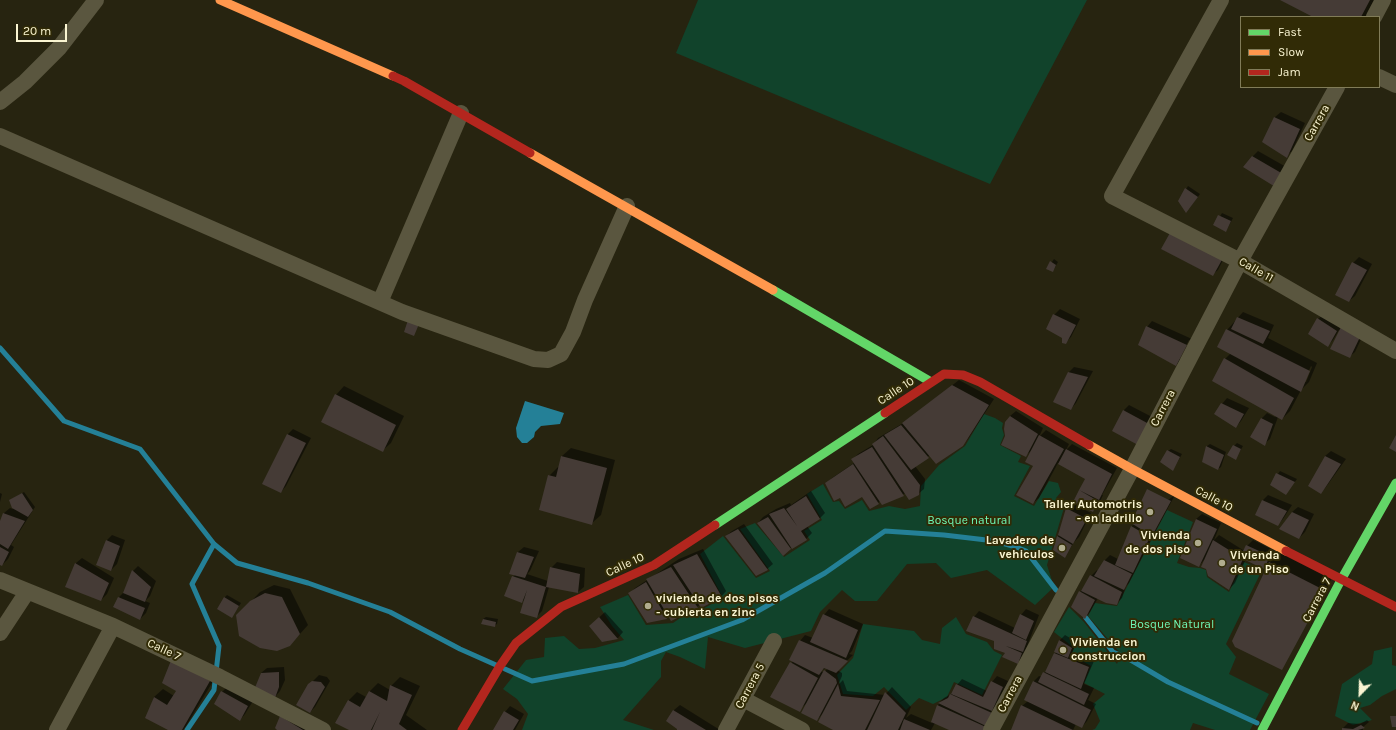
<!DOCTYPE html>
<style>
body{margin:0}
#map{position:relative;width:1396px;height:730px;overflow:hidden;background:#272410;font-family:Karla,sans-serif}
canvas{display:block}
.legend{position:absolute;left:1240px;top:16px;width:140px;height:72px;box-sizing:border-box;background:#312b06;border:1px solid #817c58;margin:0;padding:5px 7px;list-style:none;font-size:12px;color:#faf5d2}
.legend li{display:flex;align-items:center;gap:8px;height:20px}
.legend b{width:20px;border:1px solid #817c58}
.north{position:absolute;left:1340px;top:674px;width:40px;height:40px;-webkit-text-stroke:3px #312b06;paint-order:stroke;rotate:203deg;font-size:11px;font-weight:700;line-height:16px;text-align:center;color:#faf5d2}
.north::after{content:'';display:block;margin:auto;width:14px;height:18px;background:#faf5d2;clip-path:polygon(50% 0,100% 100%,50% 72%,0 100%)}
.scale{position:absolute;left:16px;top:24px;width:51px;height:18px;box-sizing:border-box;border:2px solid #faf5d2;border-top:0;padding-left:5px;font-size:12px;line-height:14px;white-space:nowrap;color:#faf5d2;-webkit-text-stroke:3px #312b06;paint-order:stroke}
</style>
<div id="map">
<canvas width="1396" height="730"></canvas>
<ul class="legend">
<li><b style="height:5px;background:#63d668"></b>Fast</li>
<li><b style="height:5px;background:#ff974d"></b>Slow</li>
<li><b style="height:5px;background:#b3261e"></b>Jam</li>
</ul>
<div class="north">N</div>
<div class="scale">20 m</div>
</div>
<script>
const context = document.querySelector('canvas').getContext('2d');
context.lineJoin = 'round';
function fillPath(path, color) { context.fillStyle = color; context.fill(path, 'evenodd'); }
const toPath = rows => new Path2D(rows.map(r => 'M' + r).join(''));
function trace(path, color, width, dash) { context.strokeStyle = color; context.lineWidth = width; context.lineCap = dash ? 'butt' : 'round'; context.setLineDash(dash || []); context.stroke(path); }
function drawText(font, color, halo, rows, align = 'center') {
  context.font = font + ' Karla,sans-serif'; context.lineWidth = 4; context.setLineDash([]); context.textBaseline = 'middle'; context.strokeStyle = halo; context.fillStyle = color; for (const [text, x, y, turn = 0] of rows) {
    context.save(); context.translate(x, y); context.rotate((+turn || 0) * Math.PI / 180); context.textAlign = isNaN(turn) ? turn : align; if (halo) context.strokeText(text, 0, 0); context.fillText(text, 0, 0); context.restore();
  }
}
fillPath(toPath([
 [698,0,1087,0,990,184,676,53],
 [984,414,995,418,1003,423,1002,428,1004,435,1000,445,1021,456,1018,462,1030,466,1014,496,1034,506,1049,481,1058,483,1061,492,1056,498,1066,501,1047,565,1054,587,1035,605,987,570,951,578,936,563,907,564,877,601,855,601,842,590,820,612,811,631,745,648,708,637,705,669,680,657,666,652,661,661,661,677,623,720,654,730,522,730,528,714,517,699,503,689,526,660,544,657,545,638,564,636,579,649,595,648,624,640,612,626,600,607,628,595,646,625,673,623,686,614,695,613,723,598,700,554,723,536,756,578,770,571,740,529,755,523,784,557,810,540,804,531,822,520,807,494,823,484,833,502,839,501,845,509,862,500,869,511,889,506,905,509,920,506,921,486,939,465,965,446],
 [1167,510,1193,522,1177,563,1189,567,1200,568,1206,570,1207,577,1229,592,1244,562,1262,570,1226,644,1236,657,1229,674,1269,694,1250,730,1215,730,1193,723,1190,730,1092,730,1095,729,1100,721,1093,704,1105,694,1084,683,1091,666,1071,655,1074,648,1054,632,1069,607,1084,622,1117,664,1121,654,1088,616,1095,603,1117,606],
 [956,617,966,634,987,642,994,651,1002,655,982,695,954,682,947,697,933,704,919,698,906,710,884,687,873,696,843,694,837,675,853,658,863,624,914,631,922,640,940,644,942,628],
 [1392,647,1392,665,1396,666,1396,689,1382,696,1370,705,1360,708,1372,720,1353,725,1335,716,1342,684,1372,664,1374,651]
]), '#11432b');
fillPath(toPath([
 [525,401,564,413,560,424,541,426,535,432,534,437,527,443,522,443,517,437,516,428]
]), '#248097');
fillPath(toPath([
 [1282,0,1374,0,1365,17,1315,17],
 [1281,112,1305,123,1292,151,1286,156,1263,142,1275,117],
 [1258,151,1288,168,1282,181,1252,157],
 [1188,186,1200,194,1189,209,1179,201],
 [1222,213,1233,218,1226,231,1215,225],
 [1162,249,1227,252,1218,270,1212,275],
 [1359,257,1372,264,1355,296,1349,301,1353,263],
 [1054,259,1058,262,1053,271,1047,269],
 [1060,309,1080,319,1071,337,1065,343,1054,315],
 [1243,312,1274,325,1268,338,1317,363,1309,382,1301,390,1290,411,1282,419,1278,417,1270,439,1264,444,1261,419,1267,413,1275,417,1276,416,1225,359,1231,353,1227,330],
 [1311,366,1312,367,1306,382,1304,382],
 [1324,314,1342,325,1341,329,1365,331,1355,352,1349,357,1339,330,1333,340,1327,346,1318,319],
 [1152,321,1192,339,1182,359,1176,365,1147,327],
 [1189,340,1191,341,1181,359,1179,359],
 [1074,367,1093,371,1076,403,1071,409,1054,401,1069,372],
 [959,380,994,399,968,439,962,445,930,455,915,466,925,479,924,489,918,494,906,493,883,503,881,500,878,503,862,496,841,497,827,483,832,478,854,463,852,460,858,454,873,445,878,438,905,422],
 [344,386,404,416,391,443,382,451,336,395],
 [1227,398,1249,408,1241,421,1236,427,1222,404],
 [1129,405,1154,418,1138,443,1124,410],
 [1016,411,1043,428,1039,437,1046,430,1069,444,1066,450,1072,444,1117,468,1102,495,1103,495,1098,506,1092,511,1080,491,1086,479,1058,463,1039,498,1033,503,1034,466,1032,450,1025,456,1010,416],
 [293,429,311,438,286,486,281,492,288,434],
 [1237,443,1243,446,1236,458,1234,446],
 [1210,444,1226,452,1221,467,1218,469,1203,462,1207,446],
 [571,448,615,460,601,515,592,523,549,476,558,467,559,468,562,456],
 [1171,449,1182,454,1173,470,1168,451],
 [1331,451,1346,459,1326,487,1321,493,1325,456],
 [1280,471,1297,479,1288,491,1271,484],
 [811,491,825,513,820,518,807,526,812,533,806,539,793,547,790,548,758,523,763,517,776,509,790,503,791,505],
 [24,492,35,507,11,545,14,547,8,559,2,565,0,564,0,523,4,513,10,508,13,509,10,500],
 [0,493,2,494,0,502],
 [1175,495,1155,532,1129,583,1126,586,1122,598,1116,604,1098,598,1090,612,1085,618,1080,592,1085,587,1091,576,1097,570,1098,571,1104,561,1110,555,1118,559,1132,526,1134,524],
 [1268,495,1292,505,1283,519,1278,524,1263,500],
 [1072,503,1091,513,1079,537,1074,542,1065,557,1054,550,1067,508],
 [1298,507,1314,514,1305,532,1299,538,1292,512],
 [1202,514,1221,523,1214,540,1219,535,1243,550,1253,540,1275,551,1269,563,1264,568,1246,559,1235,583,1229,589,1204,560,1199,566,1196,519],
 [744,524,773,564,767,569,757,575,726,536,732,531],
 [112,535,125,540,117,564,111,570,97,564,107,540],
 [524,547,539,551,530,571,527,574,548,581,551,568,557,562,585,568,584,587,578,592,549,587,542,611,537,616,526,598,522,602,513,577,515,575,510,573,518,552],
 [703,549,726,591,721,597,700,605,671,620,669,616,667,618,630,593,635,588,679,559],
 [1281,551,1332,577,1319,608,1233,641,1270,562],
 [82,558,114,578,107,594,101,600,66,587,76,563],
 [138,566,156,581,150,596,145,601,150,603,146,613,140,619,119,597,124,592,133,571],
 [274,585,290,589,308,625,290,645,237,616,260,592],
 [227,595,241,603,234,614,224,598],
 [829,609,863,624,852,651,849,654,853,655,837,670,842,673,842,676,838,685,843,680,847,691,885,695,892,687,911,707,906,718,911,714,932,723,939,703,944,698,951,694,957,685,962,679,987,691,992,682,997,676,1008,681,986,730,951,730,935,723,931,730,835,730,824,712,817,720,808,702,799,710,772,697,793,661,800,641,805,635,813,638,824,615],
 [825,668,827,669,824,673,821,671],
 [993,708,995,709,988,719],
 [1026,609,1039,615,1023,657,1017,663,995,641,974,617,979,611,1015,628,1021,615],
 [605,612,623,632,618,638,602,641,590,626],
 [486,617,498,619,497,624,494,626,483,623,483,619],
 [1065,635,1077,642,1072,653,1094,661,1084,684,1094,688,1088,700,1096,704,1087,721,1082,727,1076,724,1073,730,1012,730,1022,706,1028,701,1025,700,1034,681,1039,676,1042,677,1047,669,1056,652,1060,640],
 [284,667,285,680,280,691,275,697,261,673,267,668],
 [218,673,186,726,183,730,170,730,147,717,154,697,163,689,174,696],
 [319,675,327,677,330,681,315,707,310,712,309,685],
 [400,677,420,686,406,715,427,730,351,730,349,700,357,692,366,697,370,691,378,683,390,690,391,686],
 [228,686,253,701,245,714,240,720,222,692],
 [680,705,720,730,678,730,679,729,667,721,674,710],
 [510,706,524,714,515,730,494,730,505,712],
 [281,717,318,730,279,730],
 [1367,720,1369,722,1363,727,1363,730,1343,730,1343,728,1348,723,1360,724]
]), '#0007');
trace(toPath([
 [0,348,64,421,140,449,214,544,237,563,308,583,390,612,460,649,496,665],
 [1086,618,1113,652,1129,659,1168,682,1257,723],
 [505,669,532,681,624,664,742,620,825,573,885,531,944,535,995,541,1016,547,1026,551,1056,590],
 [187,730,214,690,219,646,192,584,214,544]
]), '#248097', 5);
fillPath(toPath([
 [1280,0,1370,0,1361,17,1313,17],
 [1274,117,1300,129,1287,158,1262,142],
 [1252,156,1283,174,1277,188,1243,167],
 [1185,188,1198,197,1186,213,1178,201],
 [1218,215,1231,221,1226,232,1213,225],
 [1171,231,1223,258,1213,276,1161,249],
 [1050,261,1056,265,1053,272,1046,269],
 [1352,262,1367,270,1349,302,1335,295],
 [1053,314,1076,325,1066,344,1062,343,1062,338,1046,329],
 [1237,317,1270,331,1263,344,1231,329],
 [1317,318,1337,331,1328,347,1308,334],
 [408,320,419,324,414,336,404,332],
 [1146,326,1187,345,1176,366,1138,345],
 [1341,327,1360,337,1350,358,1330,349],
 [1226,329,1310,371,1301,392,1217,347],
 [1224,358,1294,398,1282,420,1212,381],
 [1068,372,1088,377,1071,410,1053,402],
 [952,385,989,405,963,446,936,464,902,423],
 [335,394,396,425,383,452,321,422],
 [1221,403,1244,414,1236,428,1214,414],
 [1123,410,1149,424,1138,445,1112,431],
 [1010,416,1038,434,1026,457,1001,445,1005,436,1004,429,1005,422],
 [1261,418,1273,424,1265,446,1250,437],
 [901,425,929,458,911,470,884,435],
 [287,434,306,443,281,493,262,484],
 [1039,435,1064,449,1033,504,1016,495,1033,466,1025,462],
 [1396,435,1396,452,1389,448],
 [883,436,920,485,919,495,909,500,872,444],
 [1233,445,1241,449,1236,460,1227,455],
 [1206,446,1224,455,1218,470,1202,462],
 [872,447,904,496,882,505,851,459],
 [1066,449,1112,474,1099,500,1079,490,1085,479,1058,464],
 [1167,450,1180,457,1173,471,1160,462],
 [561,456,607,468,592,525,539,510,548,475,556,477],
 [1325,456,1341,464,1321,494,1308,486],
 [853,464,879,504,870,509,862,497,845,507,840,498,834,501,825,483],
 [1276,473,1295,482,1286,495,1270,485],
 [1147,489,1171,501,1152,536,1131,523],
 [1079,490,1098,501,1093,512,1073,502],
 [22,493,33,510,28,517,12,508,9,500],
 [806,496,820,519,801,531,807,540,792,549,769,514,784,508,797,526,786,509],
 [1262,500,1287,511,1278,526,1255,515],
 [1066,508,1087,519,1073,544,1058,535],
 [1292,512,1309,520,1299,539,1279,529],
 [3,513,25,521,8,549,0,544,0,521],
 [768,517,791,549,783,556,757,523],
 [1196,519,1217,529,1199,567,1180,558],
 [1131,526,1150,537,1133,573,1115,565],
 [738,529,768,570,756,576,725,536],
 [1057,536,1072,545,1065,558,1053,550],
 [106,540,120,546,111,571,96,565],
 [1213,540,1237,555,1242,553,1246,545,1270,556,1264,569,1243,559,1229,590,1208,576,1206,569,1201,567],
 [0,547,9,552,2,566,0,565],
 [517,552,534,557,525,578,509,574],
 [697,554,722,597,701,608,673,565],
 [1104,560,1132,574,1124,590,1094,576],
 [1269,562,1322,589,1309,620,1282,670,1235,647,1232,641],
 [75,563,109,583,101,601,65,587],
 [550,567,580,574,578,593,546,587],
 [671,567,698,608,671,621,646,579],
 [132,570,151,587,145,602,123,593],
 [1090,575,1122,592,1117,605,1106,603,1081,591],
 [512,576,546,587,537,618,520,613,527,590,522,603,504,596],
 [646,582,667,619,647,623,628,593],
 [1079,591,1095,600,1085,619,1071,607],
 [265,593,282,597,300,634,290,646,277,651,260,648,239,636,236,615,250,601],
 [118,597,145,608,140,620,113,607],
 [224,597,239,606,232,618,217,609],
 [823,614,858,630,846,658,810,642],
 [1020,614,1034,621,1026,640,1012,633],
 [973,616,1027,641,1023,652,1006,646,1008,647,1006,651,1008,647,1022,653,1018,664,1002,657,1005,653,994,649,994,641,966,631],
 [599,617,618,639,602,642,589,626],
 [483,619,496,622,495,627,481,624],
 [799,640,848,661,836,673,824,668,819,675,789,660],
 [1059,640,1072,648,1068,658,1054,652],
 [1054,653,1089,667,1081,689,1045,672],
 [172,658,210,681,182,730,168,730,145,718,154,697,167,705,176,691,162,683],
 [790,662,818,678,800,712,770,697],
 [824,670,836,679,837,683,817,721,801,713],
 [279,672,279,687,275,698,254,690,261,673],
 [1043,672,1089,694,1084,705,1038,682],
 [312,681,321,682,325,687,310,713,296,705,308,684],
 [991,681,1003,687,992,711,951,694,956,684,983,697],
 [1033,681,1091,710,1082,728,1024,700],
 [838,684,841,696,880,700,865,730,833,730,818,722],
 [390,685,412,695,399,724,407,730,372,730,380,712,371,730,349,730,335,723,348,700,360,707,369,691,387,701],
 [221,691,248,706,240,721,214,704],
 [885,692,906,713,898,730,867,730],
 [950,694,992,713,986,726,938,703,948,698],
 [937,705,986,727,984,730,949,730,931,722],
 [1021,705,1073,730,1011,730],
 [673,710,706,730,677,730,677,729,666,721],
 [504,711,519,720,513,730,493,730],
 [280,716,303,730,277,730,275,728],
 [1390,716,1396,716,1396,727,1392,727],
 [904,719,930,730,900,730],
 [1361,725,1365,728,1358,730,1342,730,1342,728,1353,729]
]), '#453b36');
trace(toPath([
 [1221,0,1112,196,1240,261,1396,351],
 [1374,17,1383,0],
 [1379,77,1396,85],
 [0,102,25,82,59,48,96,0],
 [0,136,402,312,534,359,548,360,561,354,573,332,585,300,627,206],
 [380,302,461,113],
 [0,580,113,626,220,677,323,730],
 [0,633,27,592],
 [743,699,802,730],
 [57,730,113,626],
 [726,730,774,641],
 [991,730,1132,469,1240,261,1337,87]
]), '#5a563f', 16);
trace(toPath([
 [773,290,931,382],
 [715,525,885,413],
 [1262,730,1341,580,1396,483]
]), '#63d668', 9);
trace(toPath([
 [220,0,393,76],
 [530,153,773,290],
 [1089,445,1132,469,1286,551]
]), '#ff974d', 9);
trace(toPath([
 [393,76,404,81,530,153],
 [885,413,944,374,963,375,980,382,1089,445],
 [1286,551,1396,607],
 [462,730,500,666,516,643,561,607,654,565,715,525]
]), '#b3261e', 9);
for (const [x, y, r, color] of [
 [1150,512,4,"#b0ac8e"],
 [1198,543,4,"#b0ac8e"],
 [1062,548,4,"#b0ac8e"],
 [1222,563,4,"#b0ac8e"],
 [648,606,4,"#b0ac8e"],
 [1063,650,4,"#b0ac8e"]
]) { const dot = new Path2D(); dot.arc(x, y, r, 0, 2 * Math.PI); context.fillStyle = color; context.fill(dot); trace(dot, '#312b06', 1.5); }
drawText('12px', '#faf5d2', '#312b06', [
 ["Carrera",1317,123,-61],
 ["Calle 11",1256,270,30],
 ["Calle 10",896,391,-33],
 ["Carrera",1163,408,-62],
 ["Calle 10",1214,499,28],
 ["Calle 10",625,565,-25],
 ["Carrera 7",1317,600,-62],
 ["Calle 7",164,650,25],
 ["Carrera 5",750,686,-62],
 ["Carrera",1010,694,-62]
]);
drawText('bold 12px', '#faf5d2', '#312b06', [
 ["Taller Automotris",1142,505],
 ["- en ladrillo",1142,519],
 ["Vivienda",1190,536],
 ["de dos piso",1190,550],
 ["Lavadero de",1054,541],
 ["vehiculos",1054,555],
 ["Vivienda",1230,556,"left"],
 ["de un Piso",1230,570,"left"],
 ["vivienda de dos pisos",656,599,"left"],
 ["- cubierta en zinc",656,613,"left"],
 ["Vivienda en",1071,643,"left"],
 ["construccion",1071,657,"left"]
], 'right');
drawText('12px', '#6ff9b8', '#312b06', [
 ["Bosque natural",969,521],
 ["Bosque Natural",1172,625]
]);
</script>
